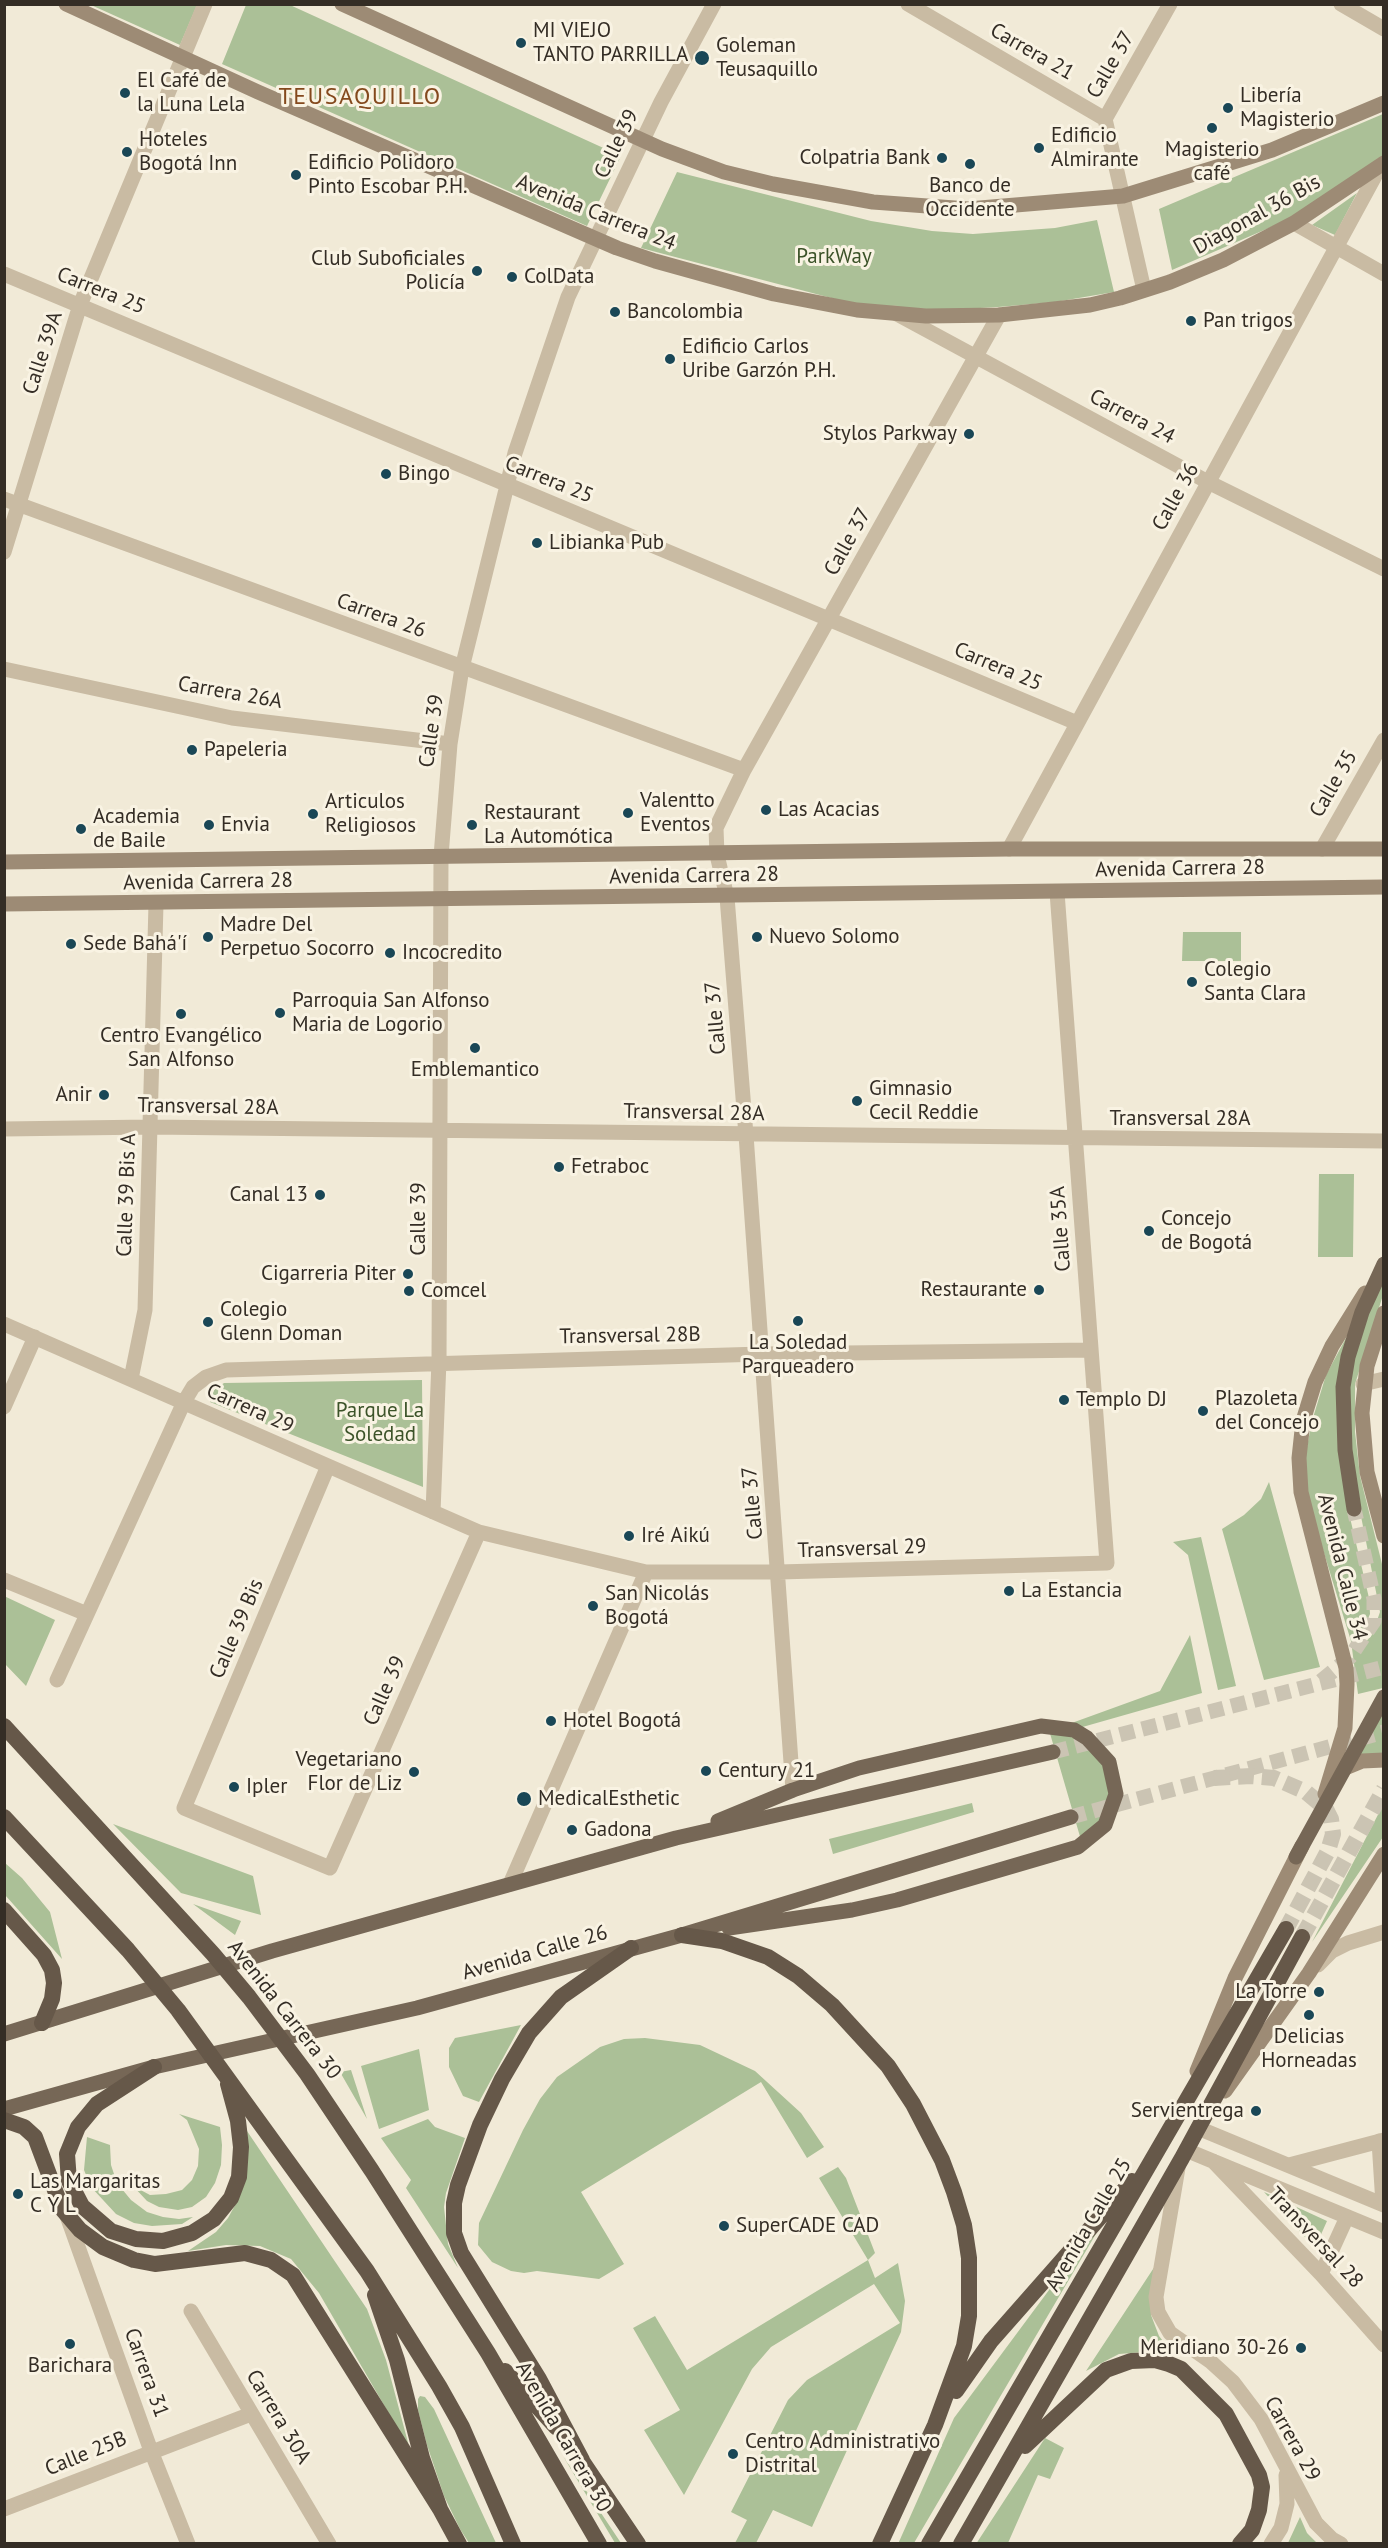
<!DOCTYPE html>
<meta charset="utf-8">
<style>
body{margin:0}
#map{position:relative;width:1388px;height:2548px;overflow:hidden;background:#f1ead7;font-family:"PT Sans",sans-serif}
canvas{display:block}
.frame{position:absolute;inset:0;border:6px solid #342d25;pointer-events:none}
</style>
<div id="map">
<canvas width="1388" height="2548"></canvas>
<div class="frame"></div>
</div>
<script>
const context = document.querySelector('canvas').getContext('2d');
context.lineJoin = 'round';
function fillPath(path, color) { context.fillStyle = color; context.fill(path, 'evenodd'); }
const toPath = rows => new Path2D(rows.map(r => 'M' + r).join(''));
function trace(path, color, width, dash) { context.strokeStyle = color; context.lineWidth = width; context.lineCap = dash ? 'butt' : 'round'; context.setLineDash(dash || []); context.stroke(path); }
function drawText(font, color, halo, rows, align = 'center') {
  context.font = font + ' "PT Sans",sans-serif'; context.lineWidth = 6; context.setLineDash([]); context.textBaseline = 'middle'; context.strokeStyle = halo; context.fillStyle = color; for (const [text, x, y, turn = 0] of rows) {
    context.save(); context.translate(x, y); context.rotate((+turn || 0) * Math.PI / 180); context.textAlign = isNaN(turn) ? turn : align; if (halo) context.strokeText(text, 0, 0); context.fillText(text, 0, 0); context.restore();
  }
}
fillPath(toPath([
 [91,5,197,5,180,45],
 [246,5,290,5,621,156,587,226,222,64],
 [1383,114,1383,156,1285,221,1172,270,1159,209],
 [677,172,871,221,932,231,973,234,1055,228,1097,220,1114,292,1055,302,998,307,944,310,858,305,641,248],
 [1357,193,1335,235,1312,225],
 [1183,932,1241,932,1241,961,1182,961],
 [1319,1174,1354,1174,1353,1257,1318,1257],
 [1383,1276,1383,1295,1355,1384,1355,1432,1360,1476,1383,1568,1383,1688,1358,1694,1351,1641,1308,1501,1305,1457,1312,1421,1326,1375,1346,1338,1347,1505,1369,1598,1370,1614,1357,1643,1362,1646,1372,1635,1380,1612,1353,1476,1347,1383,1353,1355],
 [422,1380,423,1487,210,1402,214,1390,224,1383],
 [1269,1482,1320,1667,1264,1680,1222,1529,1244,1515,1261,1499],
 [1201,1537,1236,1686,1218,1690,1188,1555,1173,1542],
 [4,1596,55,1620,26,1686,5,1664],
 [1190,1635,1202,1693,1079,1728,1069,1724,1160,1691],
 [1383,1705,1383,1757,1354,1758],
 [1049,1730,1065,1733,1100,1754,1112,1795,1102,1818,1081,1840],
 [972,1803,974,1812,833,1854,829,1839],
 [1383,1805,1383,1837,1312,1942],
 [113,1824,253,1876,261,1915,181,1893],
 [5,1863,22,1878,50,1912,62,1959,5,1895],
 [193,1904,241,1921,235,1935],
 [521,2025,479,2102,463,2096,449,2067,449,2048,455,2038],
 [645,2038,700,2045,755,2071,801,2113,824,2147,807,2158,761,2082,581,2192,624,2264,599,2279,537,2271,524,2273,511,2271,492,2262,478,2245,479,2223,523,2130,540,2099,557,2077,600,2047,624,2039],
 [419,2049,429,2110,379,2129,361,2066],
 [351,2070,367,2119,340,2072],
 [179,2114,220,2127,222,2145,221,2165,215,2183,206,2197,192,2207,178,2210,159,2207,147,2201,133,2186,150,2195,166,2194,182,2190,192,2180,198,2166,199,2149,187,2120],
 [428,2119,435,2127,465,2138,446,2193,444,2207,448,2244,458,2268,406,2188,411,2180,381,2138],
 [247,2131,367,2309,386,2360,410,2450,319,2293,291,2259,260,2246,226,2245,188,2251,216,2232,228,2218,239,2198],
 [87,2137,110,2145,111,2165,117,2183,131,2200,147,2212,163,2217,179,2219,193,2217,182,2224,152,2226,134,2223,116,2214,91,2187,84,2170],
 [838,2167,846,2178,875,2253,868,2260,875,2278,898,2263,905,2301,901,2332,812,2527,773,2510,756,2543,735,2543,747,2520,731,2512,788,2400,807,2380,900,2323,874,2284,771,2347,752,2369,684,2495,644,2430,680,2410,633,2328,655,2316,687,2370,868,2260,819,2178],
 [1264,2192,1327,2221,1315,2248],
 [1100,2227,914,2543,898,2544,954,2418,1075,2255],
 [1157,2263,1151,2288,1151,2315,1159,2336,1170,2350,1119,2354,1086,2371],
 [420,2396,425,2397,434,2409,496,2543,469,2543,460,2529,444,2496,427,2445,418,2410,418,2399],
 [1045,2438,1064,2448,1050,2479,1038,2475,1008,2543,976,2544],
 [563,2456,621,2543,615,2543],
 [1300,2517,1307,2533,1317,2543,1288,2543]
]), '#abc097');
trace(toPath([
 [1321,1681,1350,1657,1374,1621,1374,1599,1354,1509],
 [1053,1752,1384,1667],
 [1071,1817,1384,1732]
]), '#cbc4b3', 15, [15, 8]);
trace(toPath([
 [1214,1778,1251,1776,1274,1778,1306,1792,1326,1809,1331,1819,1333,1834,1328,1851,1286,1929],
 [1302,1937,1384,1789]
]), '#cbc4b3', 16, [16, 8]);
trace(toPath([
 [908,4,1105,119],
 [1341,4,1384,29],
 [1294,223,1384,274],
 [4,274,1077,723],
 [1144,290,1105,119,1170,4],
 [895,313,1208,482,1384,569],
 [4,499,744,770],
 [4,552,80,305,205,4],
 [4,669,232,718,450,744],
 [1009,849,1381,165],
 [1322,849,1384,740],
 [4,1129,150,1127,1384,1141],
 [4,1324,479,1532,646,1572,779,1572,1107,1563,1057,892],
 [131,1379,145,1310,156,904],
 [1363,1384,1384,1379],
 [4,1407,35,1337],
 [328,1466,184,1808,330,1868,479,1532],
 [433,1512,439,1361,441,856,450,744,462,668,515,453,568,297,661,102,714,4],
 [4,1580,87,1614],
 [57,1680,184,1402,193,1387,206,1377,226,1370,762,1354,1091,1350],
 [793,1790,746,1135,727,897,717,855,716,828,744,770,999,315],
 [510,1884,646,1572],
 [1318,1965,1332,1951,1348,1943,1384,1932],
 [67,2216,151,2451,188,2544],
 [191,2311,329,2544],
 [4,2509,251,2414]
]), '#c9bba3', 15);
trace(toPath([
 [1198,2128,1384,2205],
 [1379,2141,1383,2204],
 [1186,2150,1384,2232],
 [1213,2161,1321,2274,1384,2345],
 [1289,2165,1384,2140],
 [1178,2168,1156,2297,1158,2312,1170,2333,1210,2361,1233,2382,1261,2419,1316,2523,1332,2539,1341,2544],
 [1321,2274,1347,2217],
 [1271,2544,1281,2528,1287,2504,1286,2475]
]), '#c9bba3', 15);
trace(toPath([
 [66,4,258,92,617,248,655,261,774,294,857,310,926,316,999,315,1090,305,1120,298,1170,282,1223,260,1294,223,1384,163],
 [342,4,662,149,724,172,773,184,873,202,968,209,1123,196,1272,150,1384,103],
 [4,862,1009,849,1384,849],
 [4,904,1384,887],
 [1384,1313,1367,1366,1362,1413,1367,1472,1384,1536],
 [1345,1768,1362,1761,1384,1760],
 [1325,1794,1345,1728,1347,1684,1346,1668,1301,1492,1299,1458,1303,1421,1315,1382,1332,1346,1365,1293],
 [1197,2071,1235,1978,1302,1846],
 [1225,2091,1309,1973,1384,1854]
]), '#9d8b75', 15);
trace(toPath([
 [1354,1509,1345,1450,1343,1387,1348,1357,1362,1312,1384,1264],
 [718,1821,793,1790,859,1768,1041,1726,1074,1730,1087,1738,1109,1762,1116,1794,1105,1825,1078,1847,897,1900,852,1910,729,1928],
 [1296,1857,1384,1697],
 [4,2034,272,1951,676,1838,1053,1752],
 [4,2109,154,2067,417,2008,682,1935,1071,1817]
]), '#766756', 15);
trace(toPath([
 [4,1726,213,1954,249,1997,307,2074,372,2171,488,2353,599,2544],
 [4,1817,128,1950,178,2010,367,2271,439,2386,462,2427,513,2544],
 [4,1910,44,1955,52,1970,54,1983,52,1999,42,2023],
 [682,1935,722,1941,768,1957,798,1976,832,2005,888,2066,913,2104,942,2160,954,2192,964,2225,969,2258,969,2316,964,2346,935,2425,880,2544],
 [154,2067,97,2104,78,2127,67,2154,69,2181,82,2206,111,2231,136,2239,163,2241,192,2233,214,2219,231,2198,239,2177,241,2147,238,2121,228,2084],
 [4,2120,24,2127,35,2137,62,2209,80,2230,103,2247,134,2260,155,2264,245,2253,271,2260,293,2275,440,2509],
 [375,2295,397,2360,422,2458,440,2509,459,2544],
 [505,2371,556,2427],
 [956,2391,991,2341,1132,2181],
 [1025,2446,1106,2370,1131,2361,1155,2360,1169,2364,1181,2369,1226,2414,1259,2475,1262,2487,1259,2510,1252,2530,1240,2544],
 [576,2452,638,2544],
 [582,2460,539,2379,461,2253,454,2233,454,2203,458,2185,480,2125,502,2079,529,2033,561,1997,631,1948],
 [929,2544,1286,1929],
 [961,2544,1182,2158,1302,1937]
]), '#665849', 16);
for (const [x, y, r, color] of [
 [521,43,6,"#1a4756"],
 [702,58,8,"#1a4756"],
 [125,93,6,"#1a4756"],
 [1228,108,6,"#1a4756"],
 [1212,128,6,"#1a4756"],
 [1039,148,6,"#1a4756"],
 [127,152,6,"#1a4756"],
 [942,158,6,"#1a4756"],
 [970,164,6,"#1a4756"],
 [296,175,6,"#1a4756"],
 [477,271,6,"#1a4756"],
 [512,277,6,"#1a4756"],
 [615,312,6,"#1a4756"],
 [1191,321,6,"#1a4756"],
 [670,359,6,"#1a4756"],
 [969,434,6,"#1a4756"],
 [386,474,6,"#1a4756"],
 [537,543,6,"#1a4756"],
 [192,750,6,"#1a4756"],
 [766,810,6,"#1a4756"],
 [628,813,6,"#1a4756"],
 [313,814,6,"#1a4756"],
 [209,825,6,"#1a4756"],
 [472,825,6,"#1a4756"],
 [81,829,6,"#1a4756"],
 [208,937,6,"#1a4756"],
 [757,937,6,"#1a4756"],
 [71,944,6,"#1a4756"],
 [390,953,6,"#1a4756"],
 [1192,982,6,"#1a4756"],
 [280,1013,6,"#1a4756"],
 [181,1014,6,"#1a4756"],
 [475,1048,6,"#1a4756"],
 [104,1095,6,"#1a4756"],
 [857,1101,6,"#1a4756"],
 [559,1167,6,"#1a4756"],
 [320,1195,6,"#1a4756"],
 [1149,1231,6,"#1a4756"],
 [408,1274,6,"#1a4756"],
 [1039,1290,6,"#1a4756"],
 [409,1291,6,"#1a4756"],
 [798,1321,6,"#1a4756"],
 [208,1322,6,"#1a4756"],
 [1064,1400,6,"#1a4756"],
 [1203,1411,6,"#1a4756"],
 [629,1536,6,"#1a4756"],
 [1009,1591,6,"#1a4756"],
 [593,1606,6,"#1a4756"],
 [551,1721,6,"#1a4756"],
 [706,1771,6,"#1a4756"],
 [414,1772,6,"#1a4756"],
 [234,1787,6,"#1a4756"],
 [524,1799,8,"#1a4756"],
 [572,1830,6,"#1a4756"],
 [1319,1992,6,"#1a4756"],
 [1309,2015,6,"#1a4756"],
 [1256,2111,6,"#1a4756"],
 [18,2194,6,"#1a4756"],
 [724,2226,6,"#1a4756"],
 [70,2344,6,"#1a4756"],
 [1301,2348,6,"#1a4756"],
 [733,2454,6,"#1a4756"]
]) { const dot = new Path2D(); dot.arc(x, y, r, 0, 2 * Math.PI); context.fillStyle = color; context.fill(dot); trace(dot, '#f9f3e3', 2); }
drawText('21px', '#342d25', '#f9f3e3', [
 ["MI VIEJO",533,31],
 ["TANTO PARRILLA",533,55],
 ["Goleman",716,46],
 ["Teusaquillo",716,70],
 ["El Café de",137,81],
 ["la Luna Lela",137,105],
 ["Libería",1240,96],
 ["Magisterio",1240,120],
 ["Edificio",1051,136],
 ["Almirante",1051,160],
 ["Hoteles",139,140],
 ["Bogotá Inn",139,164],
 ["Magisterio",1212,150,"center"],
 ["café",1212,174,"center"],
 ["Colpatria Bank",930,158,"right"],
 ["Edificio Polidoro",308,163],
 ["Pinto Escobar P.H.",308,187],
 ["Banco de",970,186,"center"],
 ["Occidente",970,210,"center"],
 ["Club Suboficiales",465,259,"right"],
 ["Policía",465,283,"right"],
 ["ColData",524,277],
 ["Bancolombia",627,312],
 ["Pan trigos",1203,321],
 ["Edificio Carlos",682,347],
 ["Uribe Garzón P.H.",682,371],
 ["Stylos Parkway",957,434,"right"],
 ["Bingo",398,474],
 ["Libianka Pub",549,543],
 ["Papeleria",204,750],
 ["Valentto",640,801],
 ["Eventos",640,825],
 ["Articulos",325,802],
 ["Religiosos",325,826],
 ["Las Acacias",778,810],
 ["Restaurant",484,813],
 ["La Automótica",484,837],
 ["Academia",93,817],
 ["de Baile",93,841],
 ["Envia",221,825],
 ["Madre Del",220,925],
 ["Perpetuo Socorro",220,949],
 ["Nuevo Solomo",769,937],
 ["Sede Bahá'í",83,944],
 ["Incocredito",402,953],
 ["Colegio",1204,970],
 ["Santa Clara",1204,994],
 ["Parroquia San Alfonso",292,1001],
 ["Maria de Logorio",292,1025],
 ["Centro Evangélico",181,1036,"center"],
 ["San Alfonso",181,1060,"center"],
 ["Emblemantico",475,1070,"center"],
 ["Gimnasio",869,1089],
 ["Cecil Reddie",869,1113],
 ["Anir",92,1095,"right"],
 ["Fetraboc",571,1167],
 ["Canal 13",308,1195,"right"],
 ["Concejo",1161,1219],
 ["de Bogotá",1161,1243],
 ["Cigarreria Piter",396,1274,"right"],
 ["Restaurante",1027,1290,"right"],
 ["Comcel",421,1291],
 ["Colegio",220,1310],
 ["Glenn Doman",220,1334],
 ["La Soledad",798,1343,"center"],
 ["Parqueadero",798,1367,"center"],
 ["Plazoleta",1215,1399],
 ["del Concejo",1215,1423],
 ["Templo DJ",1076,1400],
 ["Iré Aikú",641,1536],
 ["La Estancia",1021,1591],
 ["San Nicolás",605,1594],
 ["Bogotá",605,1618],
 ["Hotel Bogotá",563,1721],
 ["Vegetariano",402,1760,"right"],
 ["Flor de Liz",402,1784,"right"],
 ["Century 21",718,1771],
 ["Ipler",246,1787],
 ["MedicalEsthetic",538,1799],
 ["Gadona",584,1830],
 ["La Torre",1307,1992,"right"],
 ["Delicias",1309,2037,"center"],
 ["Horneadas",1309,2061,"center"],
 ["Servientrega",1244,2111,"right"],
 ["Las Margaritas",30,2182],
 ["C Y L",30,2206],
 ["SuperCADE CAD",736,2226],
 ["Meridiano 30-26",1289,2348,"right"],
 ["Barichara",70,2366,"center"],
 ["Centro Administrativo",745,2442],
 ["Distrital",745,2466]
], 'left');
drawText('21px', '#342d25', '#f9f3e3', [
 ["Carrera 21",1032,52,30],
 ["Calle 37",1111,65,-60],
 ["Calle 39",617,144,-64],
 ["Avenida Carrera 24",596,213,22],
 ["Diagonal 36 Bis",1257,215,-29],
 ["Carrera 25",101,291,22],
 ["Calle 39A",43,353,-72],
 ["Carrera 24",1132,417,28],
 ["Carrera 25",549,480,22],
 ["Calle 36",1176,497,-61],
 ["Calle 37",848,542,-61],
 ["Carrera 26",381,616,20],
 ["Carrera 25",998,667,23],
 ["Carrera 26A",230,693,10],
 ["Calle 39",432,731,-82],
 ["Calle 35",1334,784,-60],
 ["Avenida Carrera 28",1180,869,-1],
 ["Avenida Carrera 28",694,876,-1],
 ["Avenida Carrera 28",208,882,-1],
 ["Calle 37",716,1018,-95],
 ["Transversal 28A",208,1107,1],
 ["Transversal 28A",694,1113,1],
 ["Transversal 28A",1180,1119],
 ["Calle 39 Bis A",127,1195,-88],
 ["Calle 39",419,1219,-90],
 ["Calle 35A",1061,1229,-94],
 ["Transversal 28B",630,1336,-1],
 ["Carrera 29",250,1409,24],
 ["Calle 37",753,1503,-95],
 ["Transversal 29",862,1549,-2],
 ["Avenida Calle 34",1342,1567,76],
 ["Calle 39 Bis",237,1629,-67],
 ["Calle 39",385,1691,-66],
 ["Avenida Calle 26",535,1953,-16],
 ["Avenida Carrera 30",284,2010,52],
 ["Avenida Calle 25",1089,2225,-60],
 ["Transversal 28",1315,2238,47],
 ["Carrera 31",146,2373,70],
 ["Carrera 30A",278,2417,59],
 ["Avenida Carrera 30",563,2437,60],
 ["Carrera 29",1292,2439,61],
 ["Calle 25B",86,2454,-22]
]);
drawText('21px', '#3c5329', '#f9f3e3', [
 ["ParkWay",834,257],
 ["Parque La",380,1411],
 ["Soledad",380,1435]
]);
context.letterSpacing = '1.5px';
drawText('24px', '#84491d', '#f9f3e3', [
 ["TEUSAQUILLO",360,97]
]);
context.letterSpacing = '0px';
</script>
